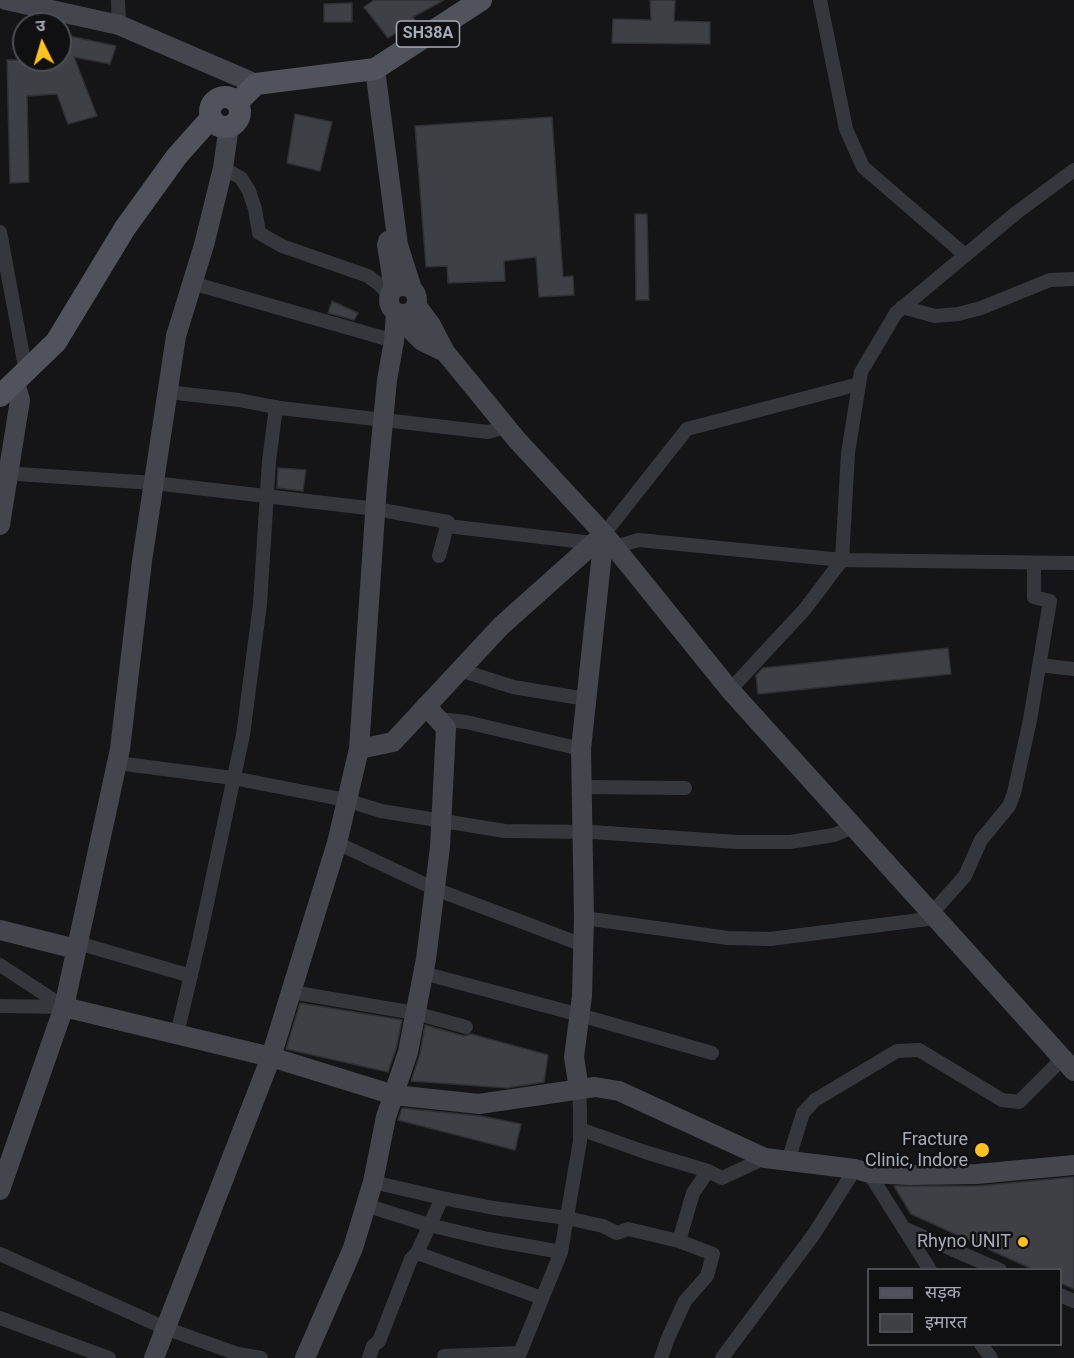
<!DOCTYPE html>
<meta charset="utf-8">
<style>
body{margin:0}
#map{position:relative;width:1074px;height:1358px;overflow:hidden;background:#151517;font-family:Roboto,"Noto Sans Devanagari",sans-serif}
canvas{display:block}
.legend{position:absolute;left:867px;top:1268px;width:195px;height:78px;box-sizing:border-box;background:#101012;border:2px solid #4c4e55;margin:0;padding:8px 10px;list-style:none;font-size:18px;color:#a6abb9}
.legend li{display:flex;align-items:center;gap:12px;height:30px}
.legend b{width:30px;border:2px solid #4c4e55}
.north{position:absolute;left:12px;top:12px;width:60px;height:60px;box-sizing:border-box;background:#101012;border:2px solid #4c4e55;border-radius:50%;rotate:355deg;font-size:16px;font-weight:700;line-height:24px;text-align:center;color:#a6abb9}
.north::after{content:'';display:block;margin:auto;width:21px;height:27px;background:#ffc125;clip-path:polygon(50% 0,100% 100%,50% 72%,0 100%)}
</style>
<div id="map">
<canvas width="1074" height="1358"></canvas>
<ul class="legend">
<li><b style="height:8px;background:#51535c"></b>सड़क</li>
<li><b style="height:16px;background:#3f4045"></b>इमारत</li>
</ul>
<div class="north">उ</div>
</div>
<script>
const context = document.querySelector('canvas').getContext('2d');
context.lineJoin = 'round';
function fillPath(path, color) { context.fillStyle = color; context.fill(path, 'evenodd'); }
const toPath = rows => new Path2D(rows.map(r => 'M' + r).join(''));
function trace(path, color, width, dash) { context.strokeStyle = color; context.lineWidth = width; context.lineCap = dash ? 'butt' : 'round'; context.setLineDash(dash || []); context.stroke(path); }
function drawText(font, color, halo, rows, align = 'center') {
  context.font = font + ' Roboto,sans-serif'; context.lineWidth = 5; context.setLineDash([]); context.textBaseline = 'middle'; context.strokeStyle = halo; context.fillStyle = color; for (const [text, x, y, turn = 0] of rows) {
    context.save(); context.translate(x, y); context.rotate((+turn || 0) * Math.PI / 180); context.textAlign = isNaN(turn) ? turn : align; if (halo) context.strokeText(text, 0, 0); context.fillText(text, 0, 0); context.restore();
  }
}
const building = toPath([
 [374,0,444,0,413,17,415,20,388,38,364,7,374,0],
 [650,0,675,0,674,21,710,22,710,44,612,43,613,19,651,20,650,0],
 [352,3,352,22,324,22,324,4,352,3],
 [60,34,116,46,110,64,74,57,97,116,68,124,57,94,27,96,29,182,10,183,7,60,60,60,60,34],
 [295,114,332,122,320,171,287,163,295,114],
 [552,117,563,277,573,276,574,295,539,297,536,257,504,261,505,281,448,283,447,266,426,267,415,126,552,117],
 [635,214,647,214,649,300,636,300,635,214],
 [332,301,358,313,354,320,328,313,332,301],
 [278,468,306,470,303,491,277,488,278,468],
 [948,648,951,674,758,694,756,675,763,668,948,648],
 [300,1003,402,1020,396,1049,388,1072,286,1049,300,1003],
 [425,1025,464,1036,471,1034,548,1055,544,1082,507,1088,411,1081,420,1054,425,1025],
 [402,1108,481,1116,521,1124,515,1150,398,1120,402,1108],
 [1074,1177,1074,1289,1060,1283,1060,1269,1032,1269,911,1214,894,1186,977,1186,1074,1177]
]);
fillPath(building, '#3f4045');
trace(building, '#2f2f34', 1.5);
trace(toPath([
 [118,0,119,25],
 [820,0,846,129,863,167,965,255],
 [223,168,241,178,249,191,255,209,259,233,282,246,368,276,381,286,389,296],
 [0,232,26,372],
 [192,283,394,341],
 [902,307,935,316,958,314,981,308,1050,280,1074,279],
 [167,392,239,400,280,408,488,432,506,427],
 [2,473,154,483,376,509,448,522],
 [604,534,687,429,859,384],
 [614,547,639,540,842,560,1074,563],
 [439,556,447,526,593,543],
 [1040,665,1074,669],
 [460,670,513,687,586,699],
 [730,690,805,609,842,560,848,453,861,372,896,313,1016,213,1074,170],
 [438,719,466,722,581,749],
 [117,763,233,778,346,800,381,811,505,831,592,832,737,842,790,842,834,835,853,827],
 [582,787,685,788],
 [337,843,435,889,583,945],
 [932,913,965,876,981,840,1009,806,1014,793,1030,720,1050,601,1034,597,1034,563],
 [584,918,728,938,770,939,936,918],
 [78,943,191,976],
 [0,965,64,1007,0,1006],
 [423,973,580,1015,712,1053],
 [291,992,415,1013,466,1027],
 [177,1034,199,941,243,735,260,604,269,461,276,407],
 [580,1129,645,1152,708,1171,722,1178,765,1158],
 [788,1161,803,1113,815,1100,897,1051,919,1050,1002,1100,1019,1102,1063,1058],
 [869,1173,930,1270],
 [373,1182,442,1198,494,1208,567,1218,603,1226,617,1233,628,1229,679,1241],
 [365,1205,429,1225,488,1239,561,1252],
 [903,1228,1000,1270],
 [417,1253,542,1298],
 [0,1254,165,1328,238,1354,261,1358],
 [1060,1295,1074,1301],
 [0,1318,109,1358],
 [981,1344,991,1358],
 [444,1356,520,1353,561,1252,580,1141,580,1109,579,1089],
 [369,1358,373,1346,379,1341,411,1259,417,1253,442,1198],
 [661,1358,668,1338,685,1301,707,1276,713,1254,679,1241,693,1193,708,1171],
 [722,1358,814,1234,855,1169]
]), '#36363d', 14);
trace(toPath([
 [6,0,119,25,256,84],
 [375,69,398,245,412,289],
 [388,241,387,245,394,289],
 '389 300a14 14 0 1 1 28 0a14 14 0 1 1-28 0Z',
 [416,305,431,325,445,352,517,440,604,534,730,690,1074,1071],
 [401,314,409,328,422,341,445,352],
 [0,525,20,400,15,383],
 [359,749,377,485,387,380,394,341,396,313],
 [0,930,76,949],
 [64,1007,271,1057,394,1095,479,1104,595,1087,619,1091,765,1158,855,1169,869,1173,909,1175,977,1174,1074,1165],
 [579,1089,574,1057,582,996,584,918,581,749,604,534],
 [0,1190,64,1007,120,749,142,561,176,336,204,245,223,168,229,126],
 [154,1358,271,1057,337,843,359,749,393,742,501,626,604,534],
 [305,1358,353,1248,373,1182,386,1117,408,1052,426,959,440,847,446,728,426,706]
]), '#44454d', 20);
trace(toPath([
 '210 112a15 15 0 1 1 30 0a15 15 0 1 1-30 0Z',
 [237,103,256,84,375,69,481,0],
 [0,396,56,342,125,228,177,156,211,118]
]), '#51535c', 22);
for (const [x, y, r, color] of [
 [982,1150,8,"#ffc125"],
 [1023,1242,6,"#ffc125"]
]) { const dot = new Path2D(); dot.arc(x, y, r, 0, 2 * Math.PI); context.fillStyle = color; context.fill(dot); trace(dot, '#101012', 2); }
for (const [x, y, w] of [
 [428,34,63]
]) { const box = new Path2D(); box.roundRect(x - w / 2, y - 13, w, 26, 4.5); context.fillStyle = '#101012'; context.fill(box); trace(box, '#a6abb9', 1.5); }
drawText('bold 16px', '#a6abb9', null, [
 ["SH38A",428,34]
]);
drawText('18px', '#a6abb9', '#101012', [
 ["Fracture",968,1140],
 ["Clinic, Indore",968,1161],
 ["Rhyno UNIT",1011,1242]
], 'right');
</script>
